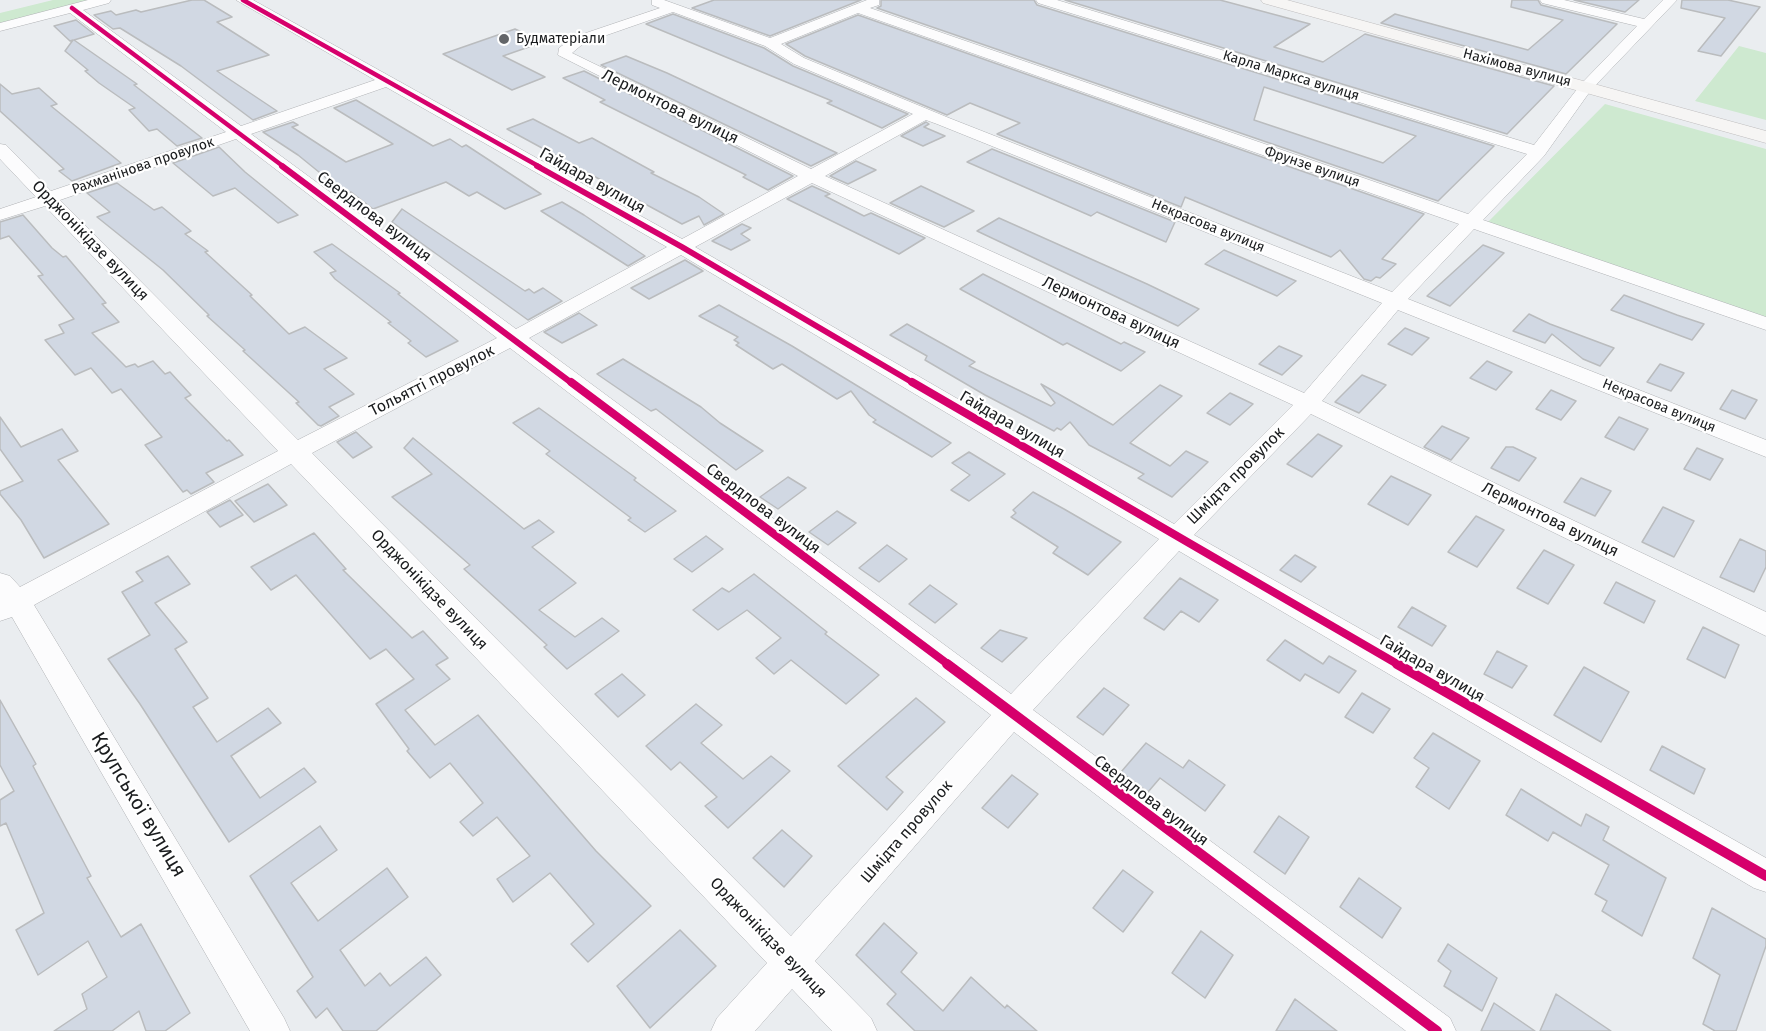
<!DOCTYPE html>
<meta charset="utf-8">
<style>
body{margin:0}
canvas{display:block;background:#eaedf0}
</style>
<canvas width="1766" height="1031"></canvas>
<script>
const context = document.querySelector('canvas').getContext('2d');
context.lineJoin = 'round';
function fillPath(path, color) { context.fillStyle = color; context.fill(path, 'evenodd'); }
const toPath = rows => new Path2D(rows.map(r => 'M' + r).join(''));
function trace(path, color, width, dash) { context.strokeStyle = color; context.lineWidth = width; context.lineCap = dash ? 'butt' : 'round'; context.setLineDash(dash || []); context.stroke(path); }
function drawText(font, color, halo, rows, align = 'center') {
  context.font = font + ' "Fira Sans",sans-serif'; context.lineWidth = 4.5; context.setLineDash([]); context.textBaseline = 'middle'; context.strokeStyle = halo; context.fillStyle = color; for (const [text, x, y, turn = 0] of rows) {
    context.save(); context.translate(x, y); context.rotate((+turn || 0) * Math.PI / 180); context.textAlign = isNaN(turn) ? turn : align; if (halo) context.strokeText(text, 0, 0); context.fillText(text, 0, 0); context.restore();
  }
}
fillPath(toPath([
 [53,0,93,0,0,23,0,13],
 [1739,46,1766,53,1766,120,1695,101],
 [1605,104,1766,149,1766,321,1487,223]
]), '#cee9d0');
const building = toPath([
 [192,0,204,0,232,17,217,22,269,55,217,71,277,111,253,120,181,66,120,28,113,29,94,15,111,11,116,15,136,10,141,12,192,0],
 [714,0,861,0,770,36,692,8,714,0],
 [881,0,1034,0,1037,5,1494,146,1438,201,877,8,881,6,881,0],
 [1264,87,1416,136,1383,163,1254,120,1264,87],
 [1065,0,1220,0,1310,24,1274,47,1323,62,1365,34,1554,86,1507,134,1065,0],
 [1512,0,1538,0,1541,5,1617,24,1566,74,1381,23,1395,14,1528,50,1563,20,1511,7,1512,0],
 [1574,0,1639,0,1625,12,1574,0],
 [1682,0,1728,0,1760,7,1721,56,1698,51,1725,18,1681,8,1682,0],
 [673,14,764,48,793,66,908,114,882,128,827,103,832,101,646,24,673,14],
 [858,15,1424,214,1382,259,1396,264,1380,278,1376,277,1371,281,1364,279,1340,250,1331,257,1185,197,1181,207,997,134,1020,123,970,103,947,115,805,56,786,44,858,15],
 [76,20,94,34,74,40,137,84,134,85,202,138,177,146,157,129,149,131,129,110,135,108,99,83,85,71,88,70,65,51,73,40,70,41,54,26,76,20],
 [515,29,543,42,503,56,545,77,512,90,443,54,515,29],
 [626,56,667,73,837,153,811,166,601,65,626,56],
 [584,71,793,176,768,190,743,177,746,175,600,102,605,100,563,78,584,71],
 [0,84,12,94,39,88,57,104,51,106,121,163,72,181,59,171,64,169,0,111,0,84],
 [356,100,433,146,450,139,462,147,466,145,541,194,505,209,477,192,469,196,446,182,373,209,351,192,346,194,298,155,263,132,293,122,298,125,292,127,346,162,393,144,334,108,356,100],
 [533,119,579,143,592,138,654,172,651,173,699,197,724,214,704,225,699,216,682,224,507,129,533,119],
 [926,122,929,124,924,127,945,136,923,146,901,136,926,122],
 [219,147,245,172,298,215,278,223,235,188,213,196,173,163,219,147],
 [992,149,1175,222,1166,242,1097,212,1091,216,967,162,992,149],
 [856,161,876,170,848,184,830,176,856,161],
 [117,183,154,210,162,207,191,231,185,234,208,251,205,252,252,295,250,296,289,334,305,327,347,358,324,369,354,394,329,407,339,416,321,426,318,425,296,403,299,402,243,351,245,350,207,316,209,315,163,270,97,217,110,212,87,193,117,183],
 [812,186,830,194,825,196,864,216,871,213,925,238,899,254,787,199,812,186],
 [921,186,974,211,944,227,890,203,921,186],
 [562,202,584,215,645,256,628,266,541,211,562,202],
 [402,209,525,291,529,289,534,293,543,288,562,301,528,320,392,222,402,209],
 [23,215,52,248,63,257,66,256,106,303,102,304,119,322,92,333,126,367,135,364,138,367,153,361,165,374,170,372,191,395,185,398,227,441,229,440,243,455,206,473,214,482,191,494,187,490,183,492,145,445,162,437,121,389,112,393,91,368,75,375,45,340,64,333,59,325,74,319,38,276,43,275,9,236,0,239,0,222,23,215],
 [999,218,1147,284,1199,309,1178,326,977,231,999,218],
 [742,224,751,228,741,234,750,240,731,250,712,241,742,224],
 [332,244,400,293,398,294,458,341,426,357,408,343,411,341,388,323,391,322,335,279,330,273,336,271,314,252,332,244],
 [1483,245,1504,253,1450,306,1427,296,1483,245],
 [1224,250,1296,281,1277,296,1205,264,1224,250],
 [685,260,703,271,649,299,631,288,685,260],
 [983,274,1121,344,1124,342,1145,352,1121,371,1067,343,1063,345,960,289,983,274],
 [1624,295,1677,315,1704,324,1692,340,1611,310,1624,295],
 [719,305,792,346,951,443,932,457,873,422,876,420,869,415,851,391,837,399,782,364,773,369,736,345,739,343,734,340,738,337,699,316,719,305],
 [579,313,597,325,562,343,544,332,579,313],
 [1529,314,1550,324,1614,348,1600,366,1583,359,1552,334,1545,343,1513,331,1529,314],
 [907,324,975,362,969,366,1051,406,1055,403,1041,384,1113,425,1160,385,1182,396,1130,443,1170,466,1186,451,1208,462,1172,497,1138,478,1144,474,1089,445,1070,422,1061,430,1057,428,1054,431,985,395,925,360,927,356,890,335,907,324],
 [1405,328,1429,338,1412,355,1388,344,1405,328],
 [1279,346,1302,356,1282,375,1259,364,1279,346],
 [623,359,701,407,720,423,763,451,736,470,656,409,651,411,597,374,623,359],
 [1487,361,1512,372,1496,390,1470,378,1487,361],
 [1660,364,1684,373,1671,391,1647,382,1660,364],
 [1362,375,1386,385,1359,413,1335,402,1362,375],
 [1551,390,1576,401,1561,420,1536,409,1551,390],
 [1732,390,1757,400,1745,419,1720,409,1732,390],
 [1230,393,1253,404,1230,425,1207,413,1230,393],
 [539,408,636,478,634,480,676,511,645,532,628,520,631,518,546,454,550,451,513,423,539,408],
 [0,417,21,447,62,429,78,451,58,460,109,524,44,558,21,520,0,494,0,491,23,481,0,449,0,417],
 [1619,417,1648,429,1634,450,1605,437,1619,417],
 [1442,426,1469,438,1451,460,1424,447,1442,426],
 [356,432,372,447,353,458,337,442,356,432],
 [1318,434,1342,446,1312,477,1287,464,1318,434],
 [413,438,524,529,539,520,554,532,532,547,576,583,539,610,575,637,602,618,619,631,567,669,544,647,547,645,464,569,470,565,392,497,432,474,404,448,413,438],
 [1506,447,1513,447,1536,458,1519,481,1491,468,1506,447],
 [1697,448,1723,459,1710,480,1684,469,1697,448],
 [969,452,1005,474,969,501,951,490,970,475,952,463,969,452],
 [1391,476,1431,495,1408,525,1368,504,1391,476],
 [788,477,806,488,778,509,760,497,788,477],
 [1581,478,1611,491,1595,516,1564,502,1581,478],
 [268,484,287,505,254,522,235,501,268,484],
 [1033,492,1064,509,1121,542,1088,575,1053,553,1058,547,1011,517,1016,513,1013,510,1033,492],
 [230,500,243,515,220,527,207,512,230,500],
 [1663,507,1694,521,1674,557,1642,542,1663,507],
 [837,511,856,523,828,545,809,532,837,511],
 [1476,516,1504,530,1477,567,1448,552,1476,516],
 [314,533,346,569,343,570,412,638,423,631,448,658,436,665,450,679,405,710,435,745,478,715,596,851,651,906,588,962,571,944,594,924,550,873,513,902,497,879,530,856,497,817,473,836,460,822,483,803,450,763,430,778,407,751,409,749,376,704,414,679,386,649,370,659,296,575,271,590,251,567,314,533],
 [706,536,723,549,692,572,674,559,706,536],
 [1740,539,1766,551,1766,567,1754,592,1720,577,1740,539],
 [887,545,907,559,879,582,859,568,887,545],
 [1544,550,1574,565,1548,604,1517,588,1544,550],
 [1295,555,1316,567,1301,582,1280,570,1295,555],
 [168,556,190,584,155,603,187,642,175,649,208,698,193,707,217,742,268,708,281,723,231,756,260,798,304,768,316,782,229,842,140,704,108,659,150,635,122,592,143,581,136,572,168,556],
 [754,574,827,632,825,634,879,675,846,704,791,660,774,674,756,658,781,638,747,610,718,630,693,610,722,588,729,592,754,574],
 [1180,578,1218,600,1199,622,1181,611,1164,630,1144,618,1180,578],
 [1616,582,1655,601,1644,623,1604,603,1616,582],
 [930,585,957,604,935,623,909,604,930,585],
 [1412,607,1446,626,1432,646,1398,627,1412,607],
 [1703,627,1739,645,1725,678,1687,659,1703,627],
 [1000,630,1027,638,1002,662,981,648,1000,630],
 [1285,640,1323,664,1329,656,1356,671,1339,693,1305,674,1300,681,1267,660,1285,640],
 [1497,651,1527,666,1512,688,1484,674,1497,651],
 [1584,667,1629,692,1601,742,1554,715,1584,667],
 [622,674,645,695,618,717,595,694,622,674],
 [1104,688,1129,705,1103,735,1077,717,1104,688],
 [1362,693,1390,709,1373,733,1345,717,1362,693],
 [916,698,945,722,886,777,903,792,887,810,838,766,916,698],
 [0,700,36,764,33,766,91,876,87,878,121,937,141,924,190,1013,165,1031,146,1031,139,1011,112,1031,54,1031,87,1009,82,994,107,977,88,941,38,975,16,930,44,913,6,823,0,826,0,800,14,791,0,765,0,700],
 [696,704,722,725,701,743,743,779,771,756,790,771,728,828,705,806,717,797,680,762,671,770,646,746,696,704],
 [1433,733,1480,761,1449,809,1416,787,1429,768,1414,758,1433,733],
 [1146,743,1183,768,1189,760,1225,785,1205,811,1160,778,1148,792,1121,772,1146,743],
 [1662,746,1705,769,1694,794,1650,770,1662,746],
 [1012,775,1038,794,1008,828,982,808,1012,775],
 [1521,789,1581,826,1586,814,1609,827,1603,840,1666,878,1642,936,1602,911,1607,901,1595,894,1609,865,1553,832,1548,841,1506,815,1521,789],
 [1279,816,1309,837,1285,874,1254,852,1279,816],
 [320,826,337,850,291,883,318,921,387,868,408,897,340,950,365,986,380,973,390,986,426,957,441,975,376,1031,343,1031,327,1008,316,1018,297,991,313,977,250,876,320,826],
 [782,830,812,856,784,887,753,858,782,830],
 [1123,870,1153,892,1123,932,1093,908,1123,870],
 [1359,878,1401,908,1382,938,1340,907,1359,878],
 [1712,908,1766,939,1766,946,1736,1031,1715,1031,1703,1024,1720,975,1693,958,1712,908],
 [884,923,917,953,901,972,943,1011,971,977,1005,1008,1007,1005,1037,1031,915,1031,887,1004,896,994,856,955,884,923],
 [680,930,716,966,650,1028,617,986,680,930],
 [1201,931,1233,955,1205,998,1172,973,1201,931],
 [1448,944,1497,978,1482,1011,1444,986,1451,971,1438,961,1448,944],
 [1556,994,1611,1031,1540,1031,1556,994],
 [1295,999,1337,1031,1276,1031,1295,999],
 [1494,1003,1535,1031,1481,1031,1494,1003]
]);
fillPath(building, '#d1d8e3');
trace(building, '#babcbe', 1.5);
const minor = toPath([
 [88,0,111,0,109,3,83,10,241,126,375,80,236,0,253,0,682,239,798,176,558,55,559,48,574,37,660,8,652,5,652,0,664,0,770,38,867,0,879,0,879,5,870,8,1468,214,1527,154,1038,3,1036,0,1057,0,1534,145,1581,84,1637,26,1542,3,1540,0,1564,0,1644,19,1663,0,1677,0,1591,90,1544,156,1483,220,1766,317,1766,330,1474,229,1408,299,1766,440,1766,457,1398,310,1322,401,1766,612,1766,636,1311,414,1194,535,1766,858,1766,892,1754,888,1179,551,1033,710,1450,1018,1456,1031,1406,1031,1014,732,815,961,871,1018,877,1031,832,1031,792,989,755,1031,711,1031,717,1018,767,963,291,464,34,605,284,1018,290,1031,250,1031,12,617,0,621,0,573,10,576,20,587,278,451,45,206,0,220,0,209,36,197,0,159,0,144,6,145,51,191,226,132,70,13,0,31,0,23,88,0],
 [673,12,765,46,794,64,913,114,811,169,572,53,584,43,673,12],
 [858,13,1459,224,1392,292,949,118,804,58,781,44,858,13],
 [386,87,667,247,516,329,251,134,386,87],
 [926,120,937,124,1382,303,1304,393,825,176,926,120],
 [236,139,497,338,298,440,60,200,236,139],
 [812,183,1293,405,1174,524,695,247,812,183],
 [681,255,1159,539,1011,694,529,338,681,255],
 [510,348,991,715,791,936,312,453,510,348]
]);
const major = toPath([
 [1261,0,1287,0,1766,131,1766,143,1263,3,1261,0]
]);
trace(minor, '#b0b2b5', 1);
trace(major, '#bfbdbe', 1);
fillPath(minor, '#fcfcfd');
fillPath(major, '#f6f5f4');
trace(toPath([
 [243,0,540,167],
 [72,8,284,167]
]), '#d6006c', 4.5);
trace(toPath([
 [282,166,573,384],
 [537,166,682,247,915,384]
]), '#d6006c', 6);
trace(toPath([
 [571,382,949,665],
 [912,382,1399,665]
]), '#d6006c', 8);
trace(toPath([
 [947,664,1437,1031],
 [1397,664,1766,876]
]), '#d6006c', 10);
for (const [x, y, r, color] of [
 [504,39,6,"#636568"]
]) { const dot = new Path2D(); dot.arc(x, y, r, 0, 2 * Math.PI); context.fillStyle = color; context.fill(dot); trace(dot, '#fff', 2); }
drawText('14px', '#1a1c1e', '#fff', [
 ["Будматеріали",516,39]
], 'left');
drawText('14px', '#1a1c1e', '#fff', [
 ["Нахімова вулиця",1517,68,15],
 ["Карла Маркса вулиця",1291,76,17],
 ["Рахманінова провулок",143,166,-19],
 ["Фрунзе вулиця",1312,167,19],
 ["Некрасова вулиця",1208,226,22],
 ["Некрасова вулиця",1659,406,22]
]);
drawText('16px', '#1a1c1e', '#fff', [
 ["Лермонтова вулиця",670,107,26],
 ["Гайдара вулиця",592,181,29],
 ["Свердлова вулиця",374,217,37],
 ["Орджонікідзе вулиця",90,241,46],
 ["Лермонтова вулиця",1111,313,25],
 ["Тольятті провулок",432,381,-27],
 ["Гайдара вулиця",1012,425,30],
 ["Шмідта провулок",1236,476,-45],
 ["Свердлова вулиця",763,509,37],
 ["Лермонтова вулиця",1550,520,26],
 ["Орджонікідзе вулиця",429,590,46],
 ["Гайдара вулиця",1432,669,30],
 ["Свердлова вулиця",1151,801,37],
 ["Шмідта провулок",907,832,-49],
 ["Орджонікідзе вулиця",768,938,46]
]);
drawText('20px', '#1a1c1e', '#fff', [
 ["Крупської вулиця",138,805,59]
]);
</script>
